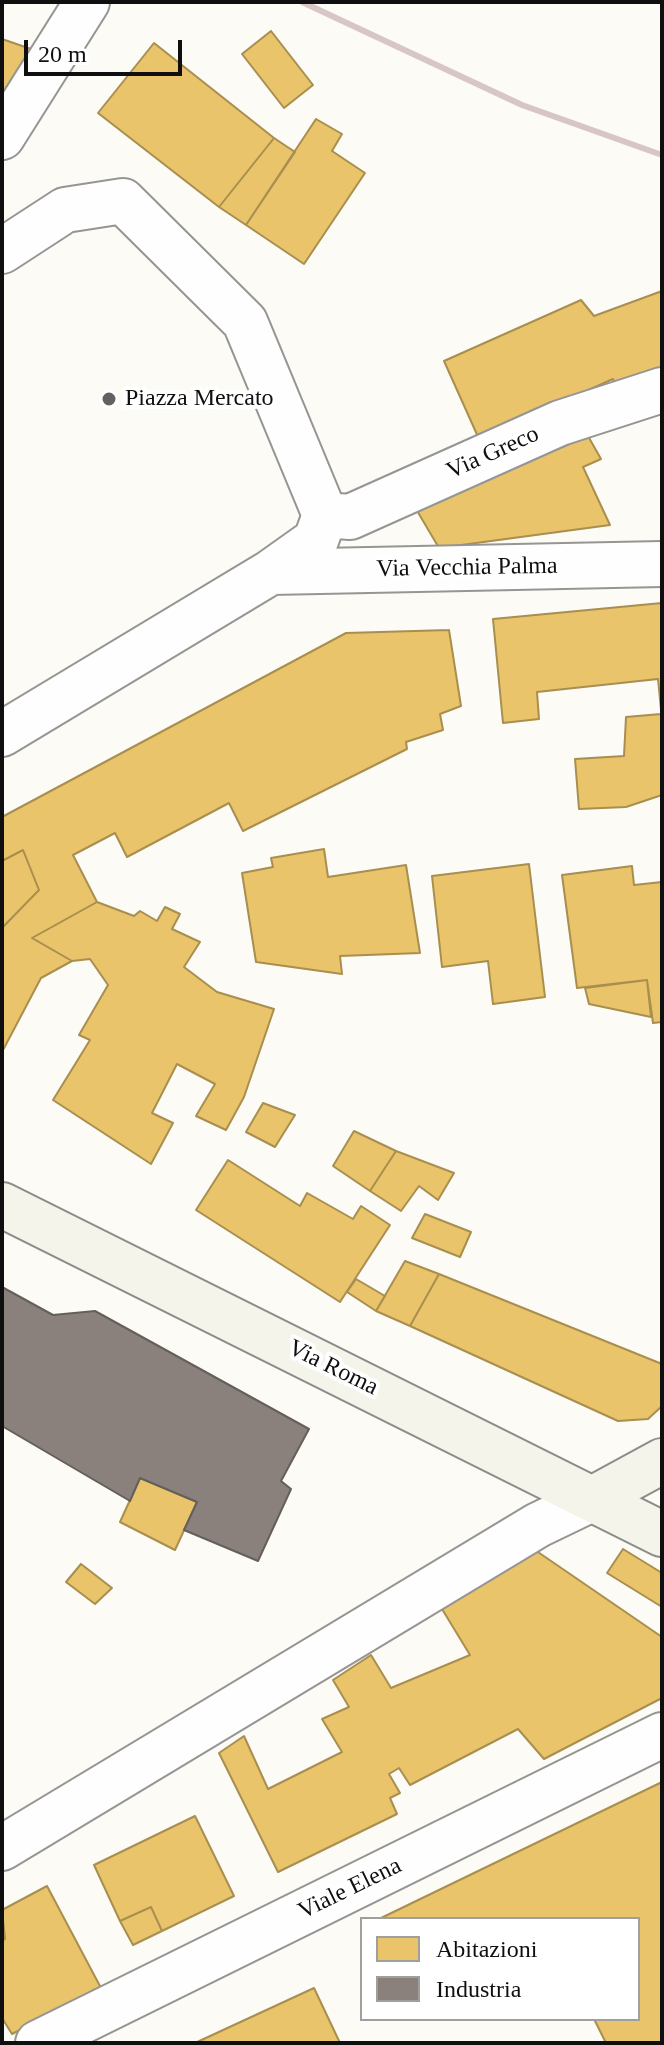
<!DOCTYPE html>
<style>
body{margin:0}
#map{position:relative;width:664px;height:2045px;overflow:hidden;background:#fcfbf5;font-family:Georgia,serif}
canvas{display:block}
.frame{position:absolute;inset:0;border:4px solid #0f0f0f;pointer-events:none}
.legend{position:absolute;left:360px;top:1917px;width:280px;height:104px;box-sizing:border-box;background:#fff;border:2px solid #9f9f9f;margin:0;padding:10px 14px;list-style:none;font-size:24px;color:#0f0f0f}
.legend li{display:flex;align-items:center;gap:16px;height:40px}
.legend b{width:40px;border:2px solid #9f9f9f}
.scale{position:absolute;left:24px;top:40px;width:158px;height:36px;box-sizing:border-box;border:4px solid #0f0f0f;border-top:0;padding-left:10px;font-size:24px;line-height:28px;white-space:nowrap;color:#0f0f0f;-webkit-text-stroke:6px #fff;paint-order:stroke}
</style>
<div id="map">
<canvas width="664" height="2045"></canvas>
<div class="frame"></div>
<ul class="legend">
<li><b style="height:22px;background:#e9c46a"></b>Abitazioni</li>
<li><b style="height:22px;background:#8a817c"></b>Industria</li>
</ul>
<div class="scale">20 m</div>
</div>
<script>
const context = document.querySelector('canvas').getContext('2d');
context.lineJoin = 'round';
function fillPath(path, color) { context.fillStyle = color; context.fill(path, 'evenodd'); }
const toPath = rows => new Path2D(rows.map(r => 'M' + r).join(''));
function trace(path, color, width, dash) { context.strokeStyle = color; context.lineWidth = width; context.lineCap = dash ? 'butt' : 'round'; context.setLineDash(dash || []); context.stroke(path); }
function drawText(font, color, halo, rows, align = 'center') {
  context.font = font + ' Georgia,serif'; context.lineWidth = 8; context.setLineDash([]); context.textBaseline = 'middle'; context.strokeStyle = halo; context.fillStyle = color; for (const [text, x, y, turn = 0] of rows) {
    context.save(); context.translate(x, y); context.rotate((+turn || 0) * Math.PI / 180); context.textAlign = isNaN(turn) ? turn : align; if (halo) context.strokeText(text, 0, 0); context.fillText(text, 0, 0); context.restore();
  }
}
const homes = toPath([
 [271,31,313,85,284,108,242,54,271,31],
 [2,39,31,49,2,94,2,39],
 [154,43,274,138,219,207,98,113,154,43],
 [316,119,342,134,332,151,365,173,304,264,246,225,316,119],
 [274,138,295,152,246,225,219,207,274,138],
 [662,291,662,379,621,397,613,379,479,439,444,361,581,300,594,316,662,291],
 [588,436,601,459,583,467,610,525,439,548,416,509,588,436],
 [662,603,662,720,658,679,537,692,539,719,503,723,493,619,662,603],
 [449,630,461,706,440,714,443,730,406,742,407,749,243,831,229,803,127,857,115,833,73,855,97,902,32,938,72,961,41,978,2,1052,2,928,39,890,23,850,2,861,2,817,346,633,449,630],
 [661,714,662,795,626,807,579,809,575,759,624,756,626,717,661,714],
 [324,849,328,877,406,865,420,953,340,956,342,974,256,962,242,873,273,867,271,858,324,849],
 [23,850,39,890,2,928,2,861,23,850],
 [529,864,545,997,493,1004,488,961,442,967,432,876,529,864],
 [632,866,634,885,662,882,662,1022,653,1023,647,980,577,988,562,875,632,866],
 [97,902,134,916,140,911,157,921,165,907,180,914,172,929,200,942,184,967,217,992,274,1009,244,1097,226,1130,196,1116,215,1084,177,1064,152,1113,173,1123,151,1164,53,1100,90,1040,79,1035,108,985,90,959,72,961,32,938,97,902],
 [647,980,651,1017,589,1004,585,988,647,980],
 [263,1103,295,1115,275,1147,246,1132,263,1103],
 [354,1131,396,1151,370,1191,333,1166,354,1131],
 [396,1151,454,1173,438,1200,419,1186,401,1211,370,1191,396,1151],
 [228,1160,300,1206,307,1193,353,1219,361,1206,390,1225,340,1302,196,1210,228,1160],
 [425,1214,471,1232,460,1257,412,1238,425,1214],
 [405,1261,439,1274,410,1326,376,1311,405,1261],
 [439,1274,662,1364,662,1406,648,1419,618,1421,410,1326,439,1274],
 [356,1279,385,1296,376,1311,347,1292,356,1279],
 [140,1478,197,1502,175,1550,120,1522,140,1478],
 [623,1549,662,1573,662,1607,607,1573,623,1549],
 [535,1550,662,1637,662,1698,544,1759,518,1729,410,1785,399,1768,389,1774,400,1793,390,1798,397,1814,278,1872,219,1753,244,1736,268,1789,342,1752,322,1719,349,1707,333,1680,371,1655,391,1688,470,1655,442,1609,535,1550],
 [81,1564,112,1588,95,1604,66,1582,81,1564],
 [662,1782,662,2043,606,2043,594,2019,638,2019,638,1919,379,1919,662,1782],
 [195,1816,234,1896,162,1931,151,1907,120,1921,94,1865,195,1816],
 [47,1886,101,1988,12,2034,2,2018,2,1941,5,1939,2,1910,47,1886],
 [151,1907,162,1931,133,1945,120,1921,151,1907],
 [314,1988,340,2043,195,2043,314,1988]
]);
fillPath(homes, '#e9c46a');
trace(homes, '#a88e4f', 2);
const industry = toPath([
 [2,1287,53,1315,95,1311,309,1429,281,1481,291,1489,258,1561,184,1530,197,1502,140,1478,130,1501,2,1426,2,1287]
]);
fillPath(industry, '#8a817c');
trace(industry, '#655f5b', 2);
const street = toPath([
 [2,137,87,2],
 [2,251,65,210,123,201,245,322,325,515,316,540,271,572,2,734],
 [325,515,350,517,560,423,662,390],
 [271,572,662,564],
 [2,1848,538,1525,594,1498],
 [38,2043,662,1735]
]);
const secondary = toPath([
 [2,1205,662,1534],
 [594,1498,662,1461]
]);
trace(street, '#969593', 48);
trace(secondary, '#8c8c89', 48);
trace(street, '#fffefe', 44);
trace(secondary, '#f5f4eb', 44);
trace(toPath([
 [302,2,522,105,662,155]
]), '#d8c6c6', 6);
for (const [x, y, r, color] of [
 [109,399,8,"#626260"]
]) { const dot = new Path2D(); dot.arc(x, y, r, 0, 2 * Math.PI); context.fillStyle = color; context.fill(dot); trace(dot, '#fff', 3); }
drawText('24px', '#0f0f0f', '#fff', [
 ["Piazza Mercato",125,399]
], 'left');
drawText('24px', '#0f0f0f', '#fff', [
 ["Via Greco",493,453,-24],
 ["Via Vecchia Palma",467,568,-1],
 ["Via Roma",333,1368,26],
 ["Viale Elena",350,1889,-26]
]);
</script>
